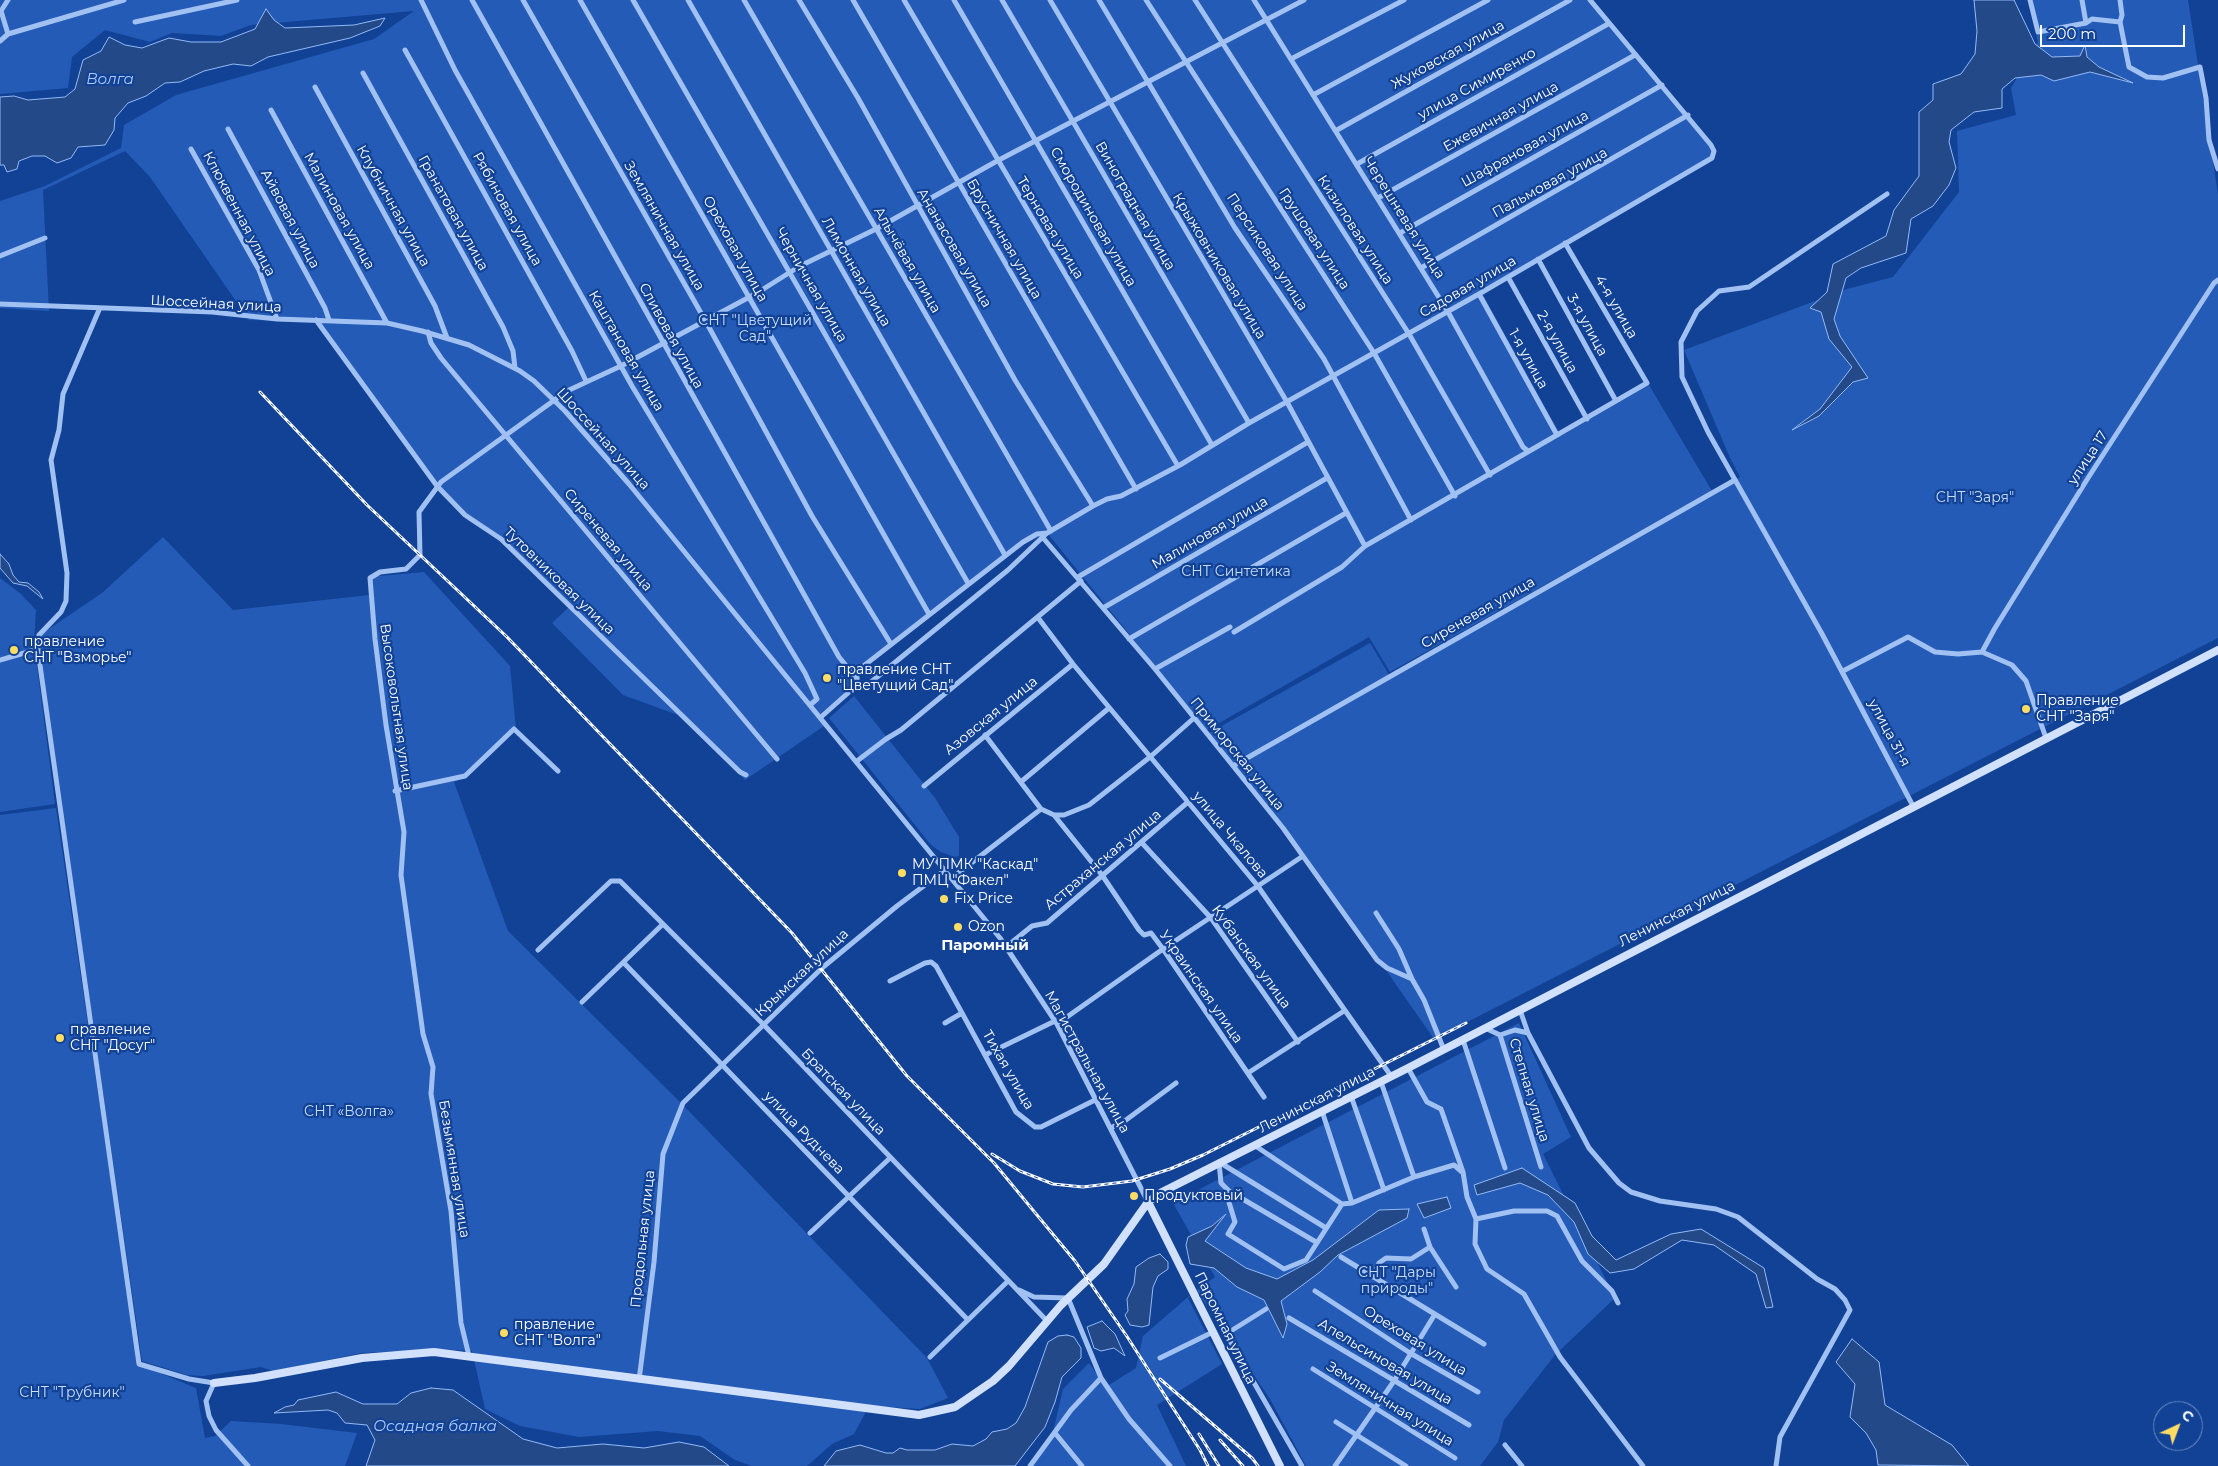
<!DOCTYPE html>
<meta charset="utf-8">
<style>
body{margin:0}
#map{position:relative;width:2218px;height:1466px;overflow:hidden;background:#114296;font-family:Montserrat,sans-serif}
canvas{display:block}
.north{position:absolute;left:2153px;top:1401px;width:50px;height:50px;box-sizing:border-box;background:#114296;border:1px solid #708ec0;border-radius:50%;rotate:43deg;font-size:14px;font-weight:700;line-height:20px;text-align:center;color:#fff}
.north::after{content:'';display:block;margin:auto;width:18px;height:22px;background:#ffdd64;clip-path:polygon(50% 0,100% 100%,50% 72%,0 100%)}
.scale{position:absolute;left:2040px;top:25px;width:145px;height:22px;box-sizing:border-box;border:2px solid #fff;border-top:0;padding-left:6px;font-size:15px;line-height:18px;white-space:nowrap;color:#fff;-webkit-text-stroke:4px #114296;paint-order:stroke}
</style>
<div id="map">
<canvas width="2218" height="1466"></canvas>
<div class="north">С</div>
<div class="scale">200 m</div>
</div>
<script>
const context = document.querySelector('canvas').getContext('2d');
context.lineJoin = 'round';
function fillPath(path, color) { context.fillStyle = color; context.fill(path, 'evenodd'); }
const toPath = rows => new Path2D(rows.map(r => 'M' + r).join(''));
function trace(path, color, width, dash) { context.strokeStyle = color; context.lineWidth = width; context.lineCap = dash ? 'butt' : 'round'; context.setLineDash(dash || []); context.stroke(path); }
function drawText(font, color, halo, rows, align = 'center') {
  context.font = font + ' Montserrat,sans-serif'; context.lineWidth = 4.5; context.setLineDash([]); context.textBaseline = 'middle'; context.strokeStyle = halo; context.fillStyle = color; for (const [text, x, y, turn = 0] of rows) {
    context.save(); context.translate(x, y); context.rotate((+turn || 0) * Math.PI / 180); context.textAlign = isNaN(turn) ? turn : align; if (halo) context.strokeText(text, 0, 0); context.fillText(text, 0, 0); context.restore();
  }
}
fillPath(toPath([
 [0,0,1591,0,1713,149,1711,159,1482,293,1561,436,1649,385,1712,491,1390,672,1369,637,1207,730,1048,534,1117,496,1006,554,851,672,858,683,820,714,827,724,745,780,678,715,623,695,552,623,569,607,502,542,469,521,435,486,319,322,249,320,150,177,125,151,43,190,49,311,0,308,0,201,45,186,121,148,124,125,176,95,374,39,414,11,251,25,221,36,172,33,150,42,105,30,72,57,68,88,0,94],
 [2028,0,2188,0,2218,194,2218,638,1434,1039,1302,850,1209,733,1370,643,1391,678,1740,477,1730,458,1684,350,1847,289,1893,277,1959,192,1957,131,2016,115,2011,88,2038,42],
 [163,537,233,610,369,595,368,577,424,572,510,666,516,729,468,776,454,782,508,931,682,1104,927,1358,948,1398,920,1409,869,1406,854,1434,832,1444,807,1466,752,1466,735,1460,700,1436,658,1431,579,1437,520,1426,485,1409,472,1351,436,1349,362,1353,273,1371,261,1367,203,1376,187,1375,142,1361,37,637,102,593],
 [0,578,21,594,36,610,34,643,55,804,0,812],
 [854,696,935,798,959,837,959,856,954,857,941,852,931,845,829,718],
 [56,808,138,1364,196,1388,205,1438,215,1436,231,1421,281,1424,357,1433,345,1466,0,1466,0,815],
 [1519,1023,1571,1137,1543,1154,1615,1298,1555,1355,1504,1420,1498,1442,1480,1466,1306,1466,1270,1399,1197,1291,1188,1298,1222,1364,1157,1405,1186,1466,1028,1466,1053,1432,1063,1389,1089,1363,1106,1387,1136,1368,1143,1336,1188,1297,1215,1277,1173,1203]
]), '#245bb6');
const water = toPath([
 [1974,0,2014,0,2035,44,2052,57,2080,56,2085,45,2087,57,2099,67,2133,83,2090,72,2054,81,2041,75,2015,78,2002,89,2002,108,1974,112,1951,130,1949,142,1956,168,1949,185,1933,206,1911,219,1906,253,1861,268,1846,278,1834,319,1840,336,1868,378,1853,382,1819,416,1792,430,1820,409,1852,367,1829,339,1821,312,1810,308,1827,292,1833,264,1886,236,1894,210,1919,176,1919,112,1933,100,1933,84,1961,74,1975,54,1977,31,1974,0],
 [266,9,274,20,285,28,354,25,385,18,380,26,350,38,268,57,251,66,233,64,204,71,180,82,165,83,146,96,128,103,115,118,114,130,105,145,78,147,71,158,57,163,45,156,32,156,19,161,17,169,7,172,4,165,0,165,0,97,14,96,28,100,65,97,75,89,83,60,101,51,109,37,125,45,142,48,169,38,191,42,221,42,255,29,266,9],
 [0,554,9,564,13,575,19,582,28,583,39,592,43,599,27,586,13,583,0,568,0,554],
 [1522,1168,1575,1203,1592,1236,1616,1260,1671,1234,1701,1229,1764,1268,1773,1307,1766,1308,1756,1274,1714,1245,1682,1240,1634,1269,1610,1273,1588,1254,1574,1222,1548,1195,1520,1183,1477,1195,1474,1185,1522,1168],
 [1447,1197,1451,1208,1424,1218,1417,1204,1447,1197],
 [1409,1209,1407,1218,1338,1255,1320,1272,1281,1301,1287,1324,1283,1338,1264,1300,1237,1287,1214,1268,1190,1264,1186,1245,1188,1237,1212,1226,1226,1214,1205,1241,1246,1268,1277,1279,1313,1260,1379,1210,1409,1209],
 [1160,1254,1168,1262,1168,1269,1158,1276,1153,1287,1149,1325,1142,1327,1130,1325,1125,1315,1128,1311,1127,1299,1134,1284,1136,1267,1149,1258,1160,1254],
 [1102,1321,1115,1334,1125,1356,1114,1348,1101,1351,1094,1348,1087,1327,1102,1321],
 [1067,1335,1074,1337,1081,1348,1081,1358,1062,1377,1055,1402,1045,1427,1015,1466,824,1466,836,1451,860,1445,886,1453,893,1453,900,1448,907,1450,935,1450,952,1444,973,1446,986,1439,992,1432,1007,1429,1016,1423,1025,1407,1048,1342,1058,1336,1067,1335],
 [1852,1339,1879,1362,1885,1405,1952,1445,1969,1466,1878,1465,1876,1450,1866,1433,1850,1417,1855,1384,1836,1362,1852,1339],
 [431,1388,453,1390,523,1439,557,1448,603,1444,644,1448,679,1442,704,1447,729,1466,366,1466,375,1440,367,1425,345,1423,337,1413,328,1410,274,1413,285,1407,294,1405,298,1400,336,1392,363,1404,397,1404,411,1393,431,1388]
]);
fillPath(water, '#244988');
trace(water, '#93baf7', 1);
trace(toPath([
 [8,0,1,11,8,34],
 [421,0,455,70,632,386,805,673,817,699,810,705],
 [472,0,839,657,857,679],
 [523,0,705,320,812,516,891,644],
 [580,0,929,614],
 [633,0,968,583],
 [688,0,1005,555],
 [744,0,1051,531],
 [799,0,858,98,1015,380,1093,506],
 [853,0,1136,489],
 [904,0,1178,466],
 [954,0,1212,445],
 [1002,0,1249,423],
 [1050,0,1287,402,1365,546],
 [1099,0,1235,228,1324,359,1411,520],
 [1146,0,1374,353,1455,496],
 [1195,0,1409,334,1490,475],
 [1254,0,1448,312,1523,447,1528,451],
 [2030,0,2038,32,2086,23,2092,19,2120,22,2129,67,2147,77,2163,78,2200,67,2206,98,2209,140,2218,169],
 [2082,0,2086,23],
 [2120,0,2122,15,2120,22],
 [135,22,237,0],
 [0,41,8,34,124,0],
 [405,50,572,351,586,381],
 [1291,59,1404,0],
 [363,73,503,327,513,351,515,368],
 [315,87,435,306,447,338],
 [1313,95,1488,0],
 [271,110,387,323],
 [228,129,325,308,329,320],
 [1337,130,1570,0],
 [191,149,259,270,277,319],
 [1357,164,1608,24],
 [1887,194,1749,287,1719,291,1697,311,1681,342,1682,377,1708,432,1821,632,1913,806],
 [1378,198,1635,55],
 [1400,233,1662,85],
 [0,256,45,238],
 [1538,259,1616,401],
 [1421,268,1688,115],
 [1508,277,1587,419],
 [1479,294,1557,435],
 [0,304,212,312,277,319,387,323,422,331,469,345,520,371,534,381,565,411,629,484,1000,938,1057,1024,1148,1202],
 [99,310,63,394,59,430,51,460,67,573,66,601,61,612,39,635,37,644,139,1364,189,1379,214,1383,206,1401,209,1416,216,1430,248,1466],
 [316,320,437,486,465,515,501,539,740,772,746,775],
 [428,332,431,343,441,358,777,759],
 [1044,539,1155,669,1283,828,1377,960,1387,968,1412,979],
 [1078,577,1308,442],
 [1103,608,1327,478],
 [1039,619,1073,664,1257,885,1391,1076],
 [1234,632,1342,567,1365,546,1647,383,1565,243],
 [1129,639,1346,513],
 [1982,652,1995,628,2088,478,2214,283,2218,280],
 [0,660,38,649],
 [1155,669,1230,627],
 [1843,671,1908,637,1935,652,1958,654,1982,652,2012,665,2026,681,2046,738],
 [857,685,862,688,871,682,1008,570,1047,533,1093,506,1107,499,1121,496,1180,465,1249,423,1479,294,1712,158,1714,151,1711,145,1590,0],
 [821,717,857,685,857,671,1023,542,1037,534,1047,533],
 [985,735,1041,809,1054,815,1102,875,1139,930,1144,935,1151,933,1163,949,1264,1097],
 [857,761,886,739,901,730,1081,581],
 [1233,766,1735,480],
 [1022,781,1109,708],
 [924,786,1073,664],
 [395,791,465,776,514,729,558,771],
 [1054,815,1064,815,1089,805,1150,757,1194,718],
 [1142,843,1211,918,1298,1042],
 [952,878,1041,809],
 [1376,913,1399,949,1412,979,1424,1000,1444,1050],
 [1006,947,1032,926,1047,923,1188,802],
 [538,950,611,881,620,881,763,1024,1047,1321],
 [624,963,968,1320],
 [890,981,925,963,931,962,936,966,962,1013],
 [582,1002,663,924],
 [945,1023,962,1013,1016,1112,1035,1127,1041,1127,1097,1099],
 [1057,1024,1163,949,1303,856],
 [1485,1028,1500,1035,1541,1167],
 [1528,1033,1589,1148,1619,1183,1631,1192,1660,1201,1716,1209,1738,1217,1817,1279,1835,1289,1845,1300,1850,1310,1780,1437,1776,1466],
 [1500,1035,1515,1030,1528,1033,1520,1010],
 [1463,1040,1505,1168],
 [985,1055,1055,1021],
 [1408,1068,1427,1102,1441,1109,1463,1172,1467,1197,1476,1219,1475,1244,1487,1269,1524,1294,1560,1357,1643,1466],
 [1248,1073,1344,1011],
 [1381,1082,1414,1177],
 [1351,1096,1384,1190],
 [1322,1111,1352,1203],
 [1111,1128,1126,1120,1176,1083],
 [1254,1145,1342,1204],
 [1219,1162,1221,1183,1229,1191,1316,1242],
 [1219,1162,1326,1228],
 [1229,1191,1228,1199,1235,1222,1228,1234,1284,1269,1306,1260,1342,1204,1352,1203,1414,1177,1454,1165,1462,1172],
 [1476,1219,1514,1211,1547,1211,1557,1216,1582,1261,1612,1291,1618,1303],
 [1424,1229,1430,1247],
 [810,1233,890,1158],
 [1341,1257,1484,1344],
 [1373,1277,1379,1263,1386,1258,1411,1259,1430,1247,1456,1287],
 [1019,1290,1034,1297,1068,1298,1101,1378,1129,1419,1170,1466],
 [1315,1291,1410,1353,1478,1392],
 [1266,1309,1226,1334,1302,1466],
 [1289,1318,1469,1425],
 [469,1356,461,1323,451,1211,431,1094,433,1067,423,1034,401,875,404,832,386,725,375,639,370,578,380,572,406,569,420,555,419,512,441,482,567,391,621,366,757,293,800,266,876,229,997,161,1304,0],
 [930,1357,1008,1281],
 [1160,1358,1213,1332],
 [1313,1369,1455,1458],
 [639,1380,654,1262,663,1154,683,1103,822,968,897,906,945,870],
 [1336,1422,1406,1466],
 [1055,1433,1082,1466],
 [1505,1445,1522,1466],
 [1030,1466,1071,1410,1101,1378],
 [1335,1466,1394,1381,1435,1314]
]), '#a1c1f3', 5);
trace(toPath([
 [1148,1202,1280,1466],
 [214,1383,255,1378,362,1358,434,1352,919,1415,955,1407,993,1381,1009,1366,1061,1305,1104,1264,1148,1202,1162,1192,1408,1068,2218,650]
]), '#d1e1fd', 8);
const rail = toPath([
 [260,392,367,505,507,637,792,933,907,1076,994,1163,1075,1261,1126,1335,1200,1450,1208,1466],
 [992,1154,1020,1171,1053,1184,1083,1187,1132,1181,1170,1169,1203,1155,1466,1023],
 [1160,1379,1252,1458,1258,1466],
 [1199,1434,1219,1466],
 [1220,1440,1243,1466]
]);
trace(rail, '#fff', 3);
trace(rail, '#114296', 1, [4]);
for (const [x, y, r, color] of [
 [14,650,5,"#ffdd64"],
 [827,678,5,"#ffdd64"],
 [2026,709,5,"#ffdd64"],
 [902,873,5,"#ffdd64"],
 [944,899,5,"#ffdd64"],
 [958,927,5,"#ffdd64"],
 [60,1038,5,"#ffdd64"],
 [1134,1196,5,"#ffdd64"],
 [504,1333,5,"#ffdd64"]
]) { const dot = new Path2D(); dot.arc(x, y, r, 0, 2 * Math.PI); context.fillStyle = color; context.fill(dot); trace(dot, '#114296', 2); }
drawText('14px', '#fff', '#114296', [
 ["Жуковская улица",1448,55,-29],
 ["улица Симиренко",1477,84,-29],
 ["Ежевичная улица",1501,117,-29],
 ["Шафрановая улица",1525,149,-29],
 ["Пальмовая улица",1550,183,-29],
 ["Клубничная улица",393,206,61],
 ["Виноградная улица",1135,206,60],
 ["Рябиновая улица",507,209,61],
 ["Малиновая улица",339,211,61],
 ["Гранатовая улица",453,213,61],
 ["Клюквенная улица",239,214,62],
 ["Смородиновая улица",1093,217,60],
 ["Черешневая улица",1404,218,58],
 ["Айвовая улица",290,219,62],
 ["Земляничная улица",664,226,60],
 ["Терновая улица",1050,228,59],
 ["Кизиловая улица",1355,230,57],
 ["Брусничная улица",1004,239,60],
 ["Грушовая улица",1314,239,57],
 ["Ананасовая улица",954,248,60],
 ["Ореховая улица",735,249,61],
 ["Персиковая улица",1267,252,57],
 ["Алычёвая улица",907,260,60],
 ["Крыжовниковая улица",1219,266,59],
 ["Лимонная улица",856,272,60],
 ["Черничная улица",811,285,60],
 ["Садовая улица",1468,287,-30],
 ["Шоссейная улица",216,304,3],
 ["4-я улица",1616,307,60],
 ["3-я улица",1587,325,61],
 ["Сливовая улица",671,336,61],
 ["2-я улица",1557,342,61],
 ["Каштановая улица",626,351,60],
 ["1-я улица",1528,359,61],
 ["Шоссейная улица",603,439,48],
 ["улица 17",2088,458,-57],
 ["Малиновая улица",1210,533,-30],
 ["Сиреневая улица",608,540,50],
 ["Тутовниковая улица",559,581,44],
 ["Сиреневая улица",1478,613,-30],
 ["Высоковольтная улица",396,707,82],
 ["Азовская улица",991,716,-39],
 ["улица 31-я",1889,733,62],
 ["Приморская улица",1237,754,51],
 ["улица Чкалова",1230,835,50],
 ["Астраханская улица",1103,860,-40],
 ["Ленинская улица",1677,914,-27],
 ["Кубанская улица",1251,957,54],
 ["Крымская улица",802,973,-43],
 ["Украинская улица",1201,987,55],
 ["Магистральная улица",1087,1062,61],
 ["Тихая улица",1008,1070,60],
 ["Степная улица",1529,1090,73],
 ["Братская улица",843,1092,46],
 ["Ленинская улица",1317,1100,-27],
 ["улица Руднева",804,1133,46],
 ["Безымянная улица",454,1169,81],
 ["Продольная улица",643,1239,-84],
 ["Паромная улица",1225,1328,64],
 ["Ореховая улица",1415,1341,32],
 ["Апельсиновая улица",1385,1362,31],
 ["Земляничная улица",1390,1404,32]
]);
drawText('14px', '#c9ddfd', '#114296', [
 ["СНТ \"Цветущий",755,321],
 ["Сад\"",755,337],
 ["СНТ \"Заря\"",1975,498],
 ["СНТ Синтетика",1236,572],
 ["СНТ «Волга»",349,1112],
 ["СНТ \"Дары",1397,1273],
 ["природы\"",1397,1289],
 ["СНТ \"Трубник\"",72,1393]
]);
drawText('14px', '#fff', '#114296', [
 ["правление",24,642],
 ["СНТ \"Взморье\"",24,658],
 ["правление СНТ",837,670],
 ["\"Цветущий Сад\"",837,686],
 ["Правление",2036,701],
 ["СНТ \"Заря\"",2036,717],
 ["МУ ПМК \"Каскад\"",912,865],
 ["ПМЦ \"Факел\"",912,881],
 ["Fix Price",954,899],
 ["Ozon",968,927],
 ["правление",70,1030],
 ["СНТ \"Досуг\"",70,1046],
 ["Продуктовый",1144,1196],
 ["правление",514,1325],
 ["СНТ \"Волга\"",514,1341]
], 'left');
drawText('italic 15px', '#aecbfa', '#114296', [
 ["Волга",110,80],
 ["Осадная балка",435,1427]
]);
drawText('bold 15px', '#fff', '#114296', [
 ["Паромный",985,946]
]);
</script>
